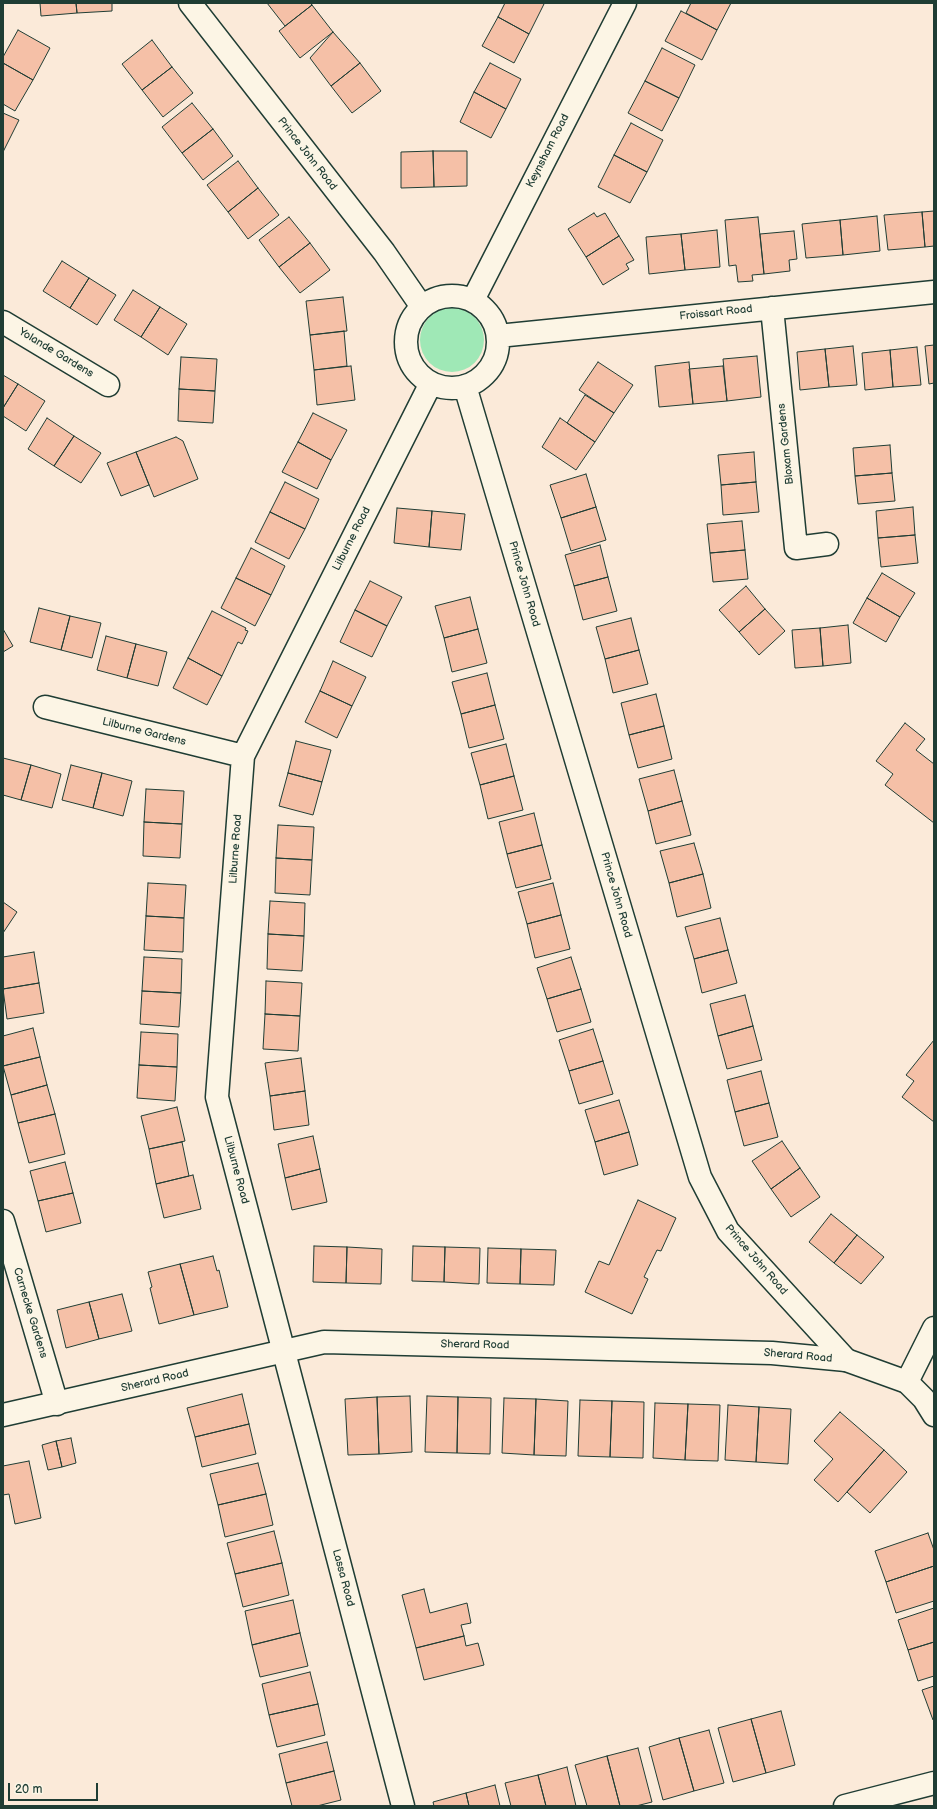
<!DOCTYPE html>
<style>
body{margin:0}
#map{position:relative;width:937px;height:1809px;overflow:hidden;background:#fbead9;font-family:"Balsamiq Sans",sans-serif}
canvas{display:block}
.frame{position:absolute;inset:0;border:4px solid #1f3d34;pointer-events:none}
.scale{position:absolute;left:8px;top:1783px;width:90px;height:18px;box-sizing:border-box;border:2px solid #1f3d34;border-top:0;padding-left:5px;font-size:12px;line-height:14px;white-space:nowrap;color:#1f3d34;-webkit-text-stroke:3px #fcf5e5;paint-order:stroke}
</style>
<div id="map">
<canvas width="937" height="1809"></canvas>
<div class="frame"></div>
<div class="scale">20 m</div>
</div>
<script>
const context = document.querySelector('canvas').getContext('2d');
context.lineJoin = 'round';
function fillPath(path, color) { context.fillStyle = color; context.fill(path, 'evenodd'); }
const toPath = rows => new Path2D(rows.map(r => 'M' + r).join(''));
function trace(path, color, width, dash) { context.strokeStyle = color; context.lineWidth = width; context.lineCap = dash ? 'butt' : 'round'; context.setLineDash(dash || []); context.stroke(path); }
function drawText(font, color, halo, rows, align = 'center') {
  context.font = font + ' "Balsamiq Sans",sans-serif'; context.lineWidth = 3; context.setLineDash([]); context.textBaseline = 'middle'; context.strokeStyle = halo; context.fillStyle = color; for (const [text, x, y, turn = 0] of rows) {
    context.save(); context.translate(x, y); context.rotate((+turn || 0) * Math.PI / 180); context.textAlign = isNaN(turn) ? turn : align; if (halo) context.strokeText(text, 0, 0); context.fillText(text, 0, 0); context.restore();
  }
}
fillPath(toPath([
 '420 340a32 32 0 1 1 64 0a32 32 0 1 1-64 0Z'
]), '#9fe8b6');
const building = toPath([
 [40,3,76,3,77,13,41,16,40,3],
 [76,3,112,3,112,11,77,13,76,3],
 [267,3,310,3,312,5,285,26,267,3],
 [505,3,541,3,544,4,529,34,498,17,505,3],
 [691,3,731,3,717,30,686,13,691,3],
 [312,5,333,32,300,58,279,31,312,5],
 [681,11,717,30,702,60,665,41,681,11],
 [498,17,529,34,514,63,482,46,498,17],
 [18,30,50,48,33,80,3,63,3,57,18,30],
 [333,32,360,63,331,86,310,58,333,32],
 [152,40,172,67,142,90,122,64,152,40],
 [662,48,695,65,679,98,645,81,662,48],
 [3,63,33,80,15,111,3,104,3,63],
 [360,63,381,91,352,113,331,86,360,63],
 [490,63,521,79,506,109,474,92,490,63],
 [172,67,193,93,163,117,142,90,172,67],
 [645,81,679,98,662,131,628,113,645,81],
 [474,92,506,109,491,138,460,122,474,92],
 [192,103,213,129,182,153,162,127,192,103],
 [3,113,19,120,3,152,3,113],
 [631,123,663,140,647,172,614,155,631,123],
 [213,129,233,156,203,180,182,153,213,129],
 [433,151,467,151,467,186,434,187,433,151],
 [433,151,434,187,401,188,401,152,433,151],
 [614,155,647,172,630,203,598,187,614,155],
 [238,161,258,188,228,212,207,185,238,161],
 [258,188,279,215,248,239,228,212,258,188],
 [934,211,934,246,925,247,922,212,934,211],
 [922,212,925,247,888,250,884,215,922,212],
 [594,213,597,217,605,213,619,236,586,257,568,229,594,213],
 [877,216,880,251,843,255,840,220,877,216],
 [289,217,310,243,279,267,259,240,289,217],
 [758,217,764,274,752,275,753,281,738,282,736,265,729,266,725,220,758,217],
 [840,220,843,255,806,258,802,224,840,220],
 [717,230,720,267,685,270,681,234,717,230],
 [794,231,797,259,789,260,790,271,764,274,760,234,794,231],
 [681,234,685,270,649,274,646,237,681,234],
 [619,236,634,260,626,264,629,269,603,285,586,257,619,236],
 [310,243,330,270,300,293,279,267,310,243],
 [62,261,89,278,70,308,43,291,62,261],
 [89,278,116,295,97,325,70,308,89,278],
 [133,290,160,307,141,337,114,320,133,290],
 [343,297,347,331,310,335,306,301,343,297],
 [160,307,187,324,168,355,141,337,160,307],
 [344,331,347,366,314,370,310,335,344,331],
 [934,345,934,383,929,384,925,346,934,345],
 [853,346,857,385,829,387,825,349,853,346],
 [917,347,921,385,893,387,890,350,917,347],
 [825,349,829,387,800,390,797,352,825,349],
 [890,350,893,387,865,390,862,353,890,350],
 [757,356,761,397,727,401,723,359,757,356],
 [181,357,217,359,215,391,179,389,181,357],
 [598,362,633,385,614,413,579,390,598,362],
 [689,362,693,404,659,407,655,366,689,362],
 [351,366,355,400,317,405,314,370,351,366],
 [723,366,727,401,693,404,689,369,723,366],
 [3,375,18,384,3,408,3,375],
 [18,384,45,401,26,431,3,416,3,408,18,384],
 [179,389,215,391,213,423,178,421,179,389],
 [585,395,614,413,595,442,567,423,585,395],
 [313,413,347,430,331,460,298,442,313,413],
 [47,418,74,436,54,466,28,449,47,418],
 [560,418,595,442,576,470,542,447,560,418],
 [74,436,101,453,81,483,54,466,74,436],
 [176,437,183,441,198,479,154,497,136,452,176,437],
 [298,442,331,460,317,489,282,472,298,442],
 [890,445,892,473,855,476,853,448,890,445],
 [136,452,149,485,121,496,107,463,136,452],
 [754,452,756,482,721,485,718,455,754,452],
 [892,473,895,501,858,504,855,476,892,473],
 [586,474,596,507,561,518,550,485,586,474],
 [285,482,319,499,305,529,270,512,285,482],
 [756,482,759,512,723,515,721,485,756,482],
 [596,507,606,540,571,551,561,518,596,507],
 [913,507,915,535,878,538,876,511,913,507],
 [397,508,432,511,429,547,394,543,397,508],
 [432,511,465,514,461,550,429,547,432,511],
 [270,512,305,529,289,559,255,542,270,512],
 [742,521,745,550,710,553,707,524,742,521],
 [915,535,918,563,881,567,878,538,915,535],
 [600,545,608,577,574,586,565,555,600,545],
 [251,548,285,566,271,595,236,578,251,548],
 [745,550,748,579,713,582,710,553,745,550],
 [882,573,915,593,900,617,867,598,882,573],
 [608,577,617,611,583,620,574,586,608,577],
 [236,578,271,595,255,626,221,608,236,578],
 [370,581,402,597,387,626,355,610,370,581],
 [746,586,765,609,739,632,719,610,746,586],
 [470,597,478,629,444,638,435,606,470,597],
 [867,598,900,617,886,642,853,623,867,598],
 [39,608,70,616,61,650,30,642,39,608],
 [765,609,785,631,759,655,739,632,765,609],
 [355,610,387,626,372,657,340,642,355,610],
 [212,611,246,628,245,630,248,631,242,644,238,642,222,676,188,658,212,611],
 [70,616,101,623,92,658,61,650,70,616],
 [631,618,639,650,605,659,596,627,631,618],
 [848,625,851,663,823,666,820,628,848,625],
 [820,628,823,666,795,668,792,630,820,628],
 [3,629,13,646,3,652,3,629],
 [478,629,487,663,452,672,444,638,478,629],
 [106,636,136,644,127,678,97,670,106,636],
 [136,644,167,652,158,686,127,678,136,644],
 [639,650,648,684,613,693,605,659,639,650],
 [188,658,222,676,207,705,173,688,188,658],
 [333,661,366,677,352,706,320,691,333,661],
 [487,673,495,705,461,714,452,682,487,673],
 [320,691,352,706,337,738,305,722,320,691],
 [656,694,664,726,629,735,621,703,656,694],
 [495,705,504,739,469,748,461,714,495,705],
 [905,723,925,739,916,750,934,764,934,823,885,785,893,774,876,761,905,723],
 [664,726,672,759,638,768,629,735,664,726],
 [296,741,331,750,322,782,288,773,296,741],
 [506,744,514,776,480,785,471,753,506,744],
 [3,758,31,765,21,800,3,795,3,758],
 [31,765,61,774,52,808,21,800,31,765],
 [71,765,102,773,93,808,62,800,71,765],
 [674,770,682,801,648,811,639,779,674,770],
 [102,773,132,781,123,816,93,808,102,773],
 [288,773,322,782,313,815,279,806,288,773],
 [514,776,523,810,488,819,480,785,514,776],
 [146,789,184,791,182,824,144,822,146,789],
 [682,801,691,835,656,844,648,811,682,801],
 [534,813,542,845,507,854,499,822,534,813],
 [144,822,182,824,180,858,143,856,144,822],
 [278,825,314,827,312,860,276,858,278,825],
 [694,843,703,874,669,883,660,851,694,843],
 [542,845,551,879,516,888,507,854,542,845],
 [276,858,312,860,310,895,275,893,276,858],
 [703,874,711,908,677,917,669,883,703,874],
 [148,883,186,885,184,918,146,916,148,883],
 [553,883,561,915,527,924,518,892,553,883],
 [270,901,305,903,304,936,268,934,270,901],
 [3,902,17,912,3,933,3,902],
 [561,915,570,949,535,958,527,924,561,915],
 [146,916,184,918,183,952,144,950,146,916],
 [720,918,728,950,694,959,685,927,720,918],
 [268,934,304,936,302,971,267,969,268,934],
 [728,950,737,983,702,993,694,959,728,950],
 [34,952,39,983,3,989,3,957,34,952],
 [144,957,182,959,181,993,142,991,144,957],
 [571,957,581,989,547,999,537,968,571,957],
 [266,981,302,983,300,1016,265,1014,266,981],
 [39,983,44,1013,7,1019,3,989,39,983],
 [581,989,591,1022,557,1032,547,999,581,989],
 [142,991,181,993,179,1027,140,1024,142,991],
 [745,995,753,1026,718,1036,710,1004,745,995],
 [265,1014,300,1016,298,1051,263,1049,265,1014],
 [753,1026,762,1060,727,1069,718,1036,753,1026],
 [33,1028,40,1057,3,1066,3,1036,33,1028],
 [593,1029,603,1061,569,1071,559,1040,593,1029],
 [141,1032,178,1034,177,1067,139,1065,141,1032],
 [934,1040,934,1122,902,1097,914,1081,906,1075,934,1040],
 [40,1057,47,1085,11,1095,3,1066,40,1057],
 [301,1058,305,1091,270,1096,265,1063,301,1058],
 [603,1061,613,1094,579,1104,569,1071,603,1061],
 [139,1065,177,1067,175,1101,137,1098,139,1065],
 [761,1071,769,1103,735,1112,727,1080,761,1071],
 [47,1085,55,1114,18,1123,11,1095,47,1085],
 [305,1091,309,1125,274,1130,270,1096,305,1091],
 [619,1100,629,1132,595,1142,585,1110,619,1100],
 [769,1103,778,1137,744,1146,735,1112,769,1103],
 [177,1107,185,1141,149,1149,141,1116,177,1107],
 [55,1114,65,1154,29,1163,18,1123,55,1114],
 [629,1132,638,1165,604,1175,595,1142,629,1132],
 [313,1136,320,1169,285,1178,278,1144,313,1136],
 [782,1141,800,1168,771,1189,752,1161,782,1141],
 [182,1142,189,1176,156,1184,149,1149,182,1142],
 [65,1162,73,1193,38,1201,30,1171,65,1162],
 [800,1168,820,1197,791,1217,771,1189,800,1168],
 [320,1169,327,1202,292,1210,285,1178,320,1169],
 [193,1175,201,1209,164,1218,156,1184,193,1175],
 [73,1193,81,1223,46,1232,38,1201,73,1193],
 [638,1200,676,1218,661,1251,657,1250,644,1277,648,1279,632,1314,585,1292,599,1261,609,1265,638,1200],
 [831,1214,857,1235,834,1263,809,1242,831,1214],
 [857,1235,884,1257,861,1284,834,1263,857,1235],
 [314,1246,347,1247,346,1283,313,1282,314,1246],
 [413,1246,445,1247,444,1282,412,1281,413,1246],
 [347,1247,382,1249,381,1284,346,1283,347,1247],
 [445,1247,480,1248,479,1284,444,1282,445,1247],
 [488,1248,521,1249,520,1284,487,1283,488,1248],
 [521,1249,556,1250,554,1285,520,1284,521,1249],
 [213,1256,217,1271,219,1270,228,1307,194,1315,180,1264,213,1256],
 [180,1264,194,1315,159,1324,150,1288,152,1287,148,1272,180,1264],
 [122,1294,132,1331,99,1339,89,1302,122,1294],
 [89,1302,99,1339,66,1348,57,1310,89,1302],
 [242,1394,249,1424,195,1437,187,1408,242,1394],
 [410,1396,412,1452,379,1454,377,1397,410,1396],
 [427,1396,458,1397,457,1453,425,1452,427,1396],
 [377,1397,379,1454,348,1455,345,1399,377,1397],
 [458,1397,491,1398,490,1454,457,1453,458,1397],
 [504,1398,536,1399,534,1455,502,1453,504,1398],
 [536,1399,568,1401,566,1456,534,1455,536,1399],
 [580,1400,612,1401,610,1457,578,1456,580,1400],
 [612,1401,644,1402,643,1458,610,1457,612,1401],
 [655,1403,688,1404,685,1460,653,1458,655,1403],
 [688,1404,720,1405,718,1461,685,1460,688,1404],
 [728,1405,759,1407,756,1462,725,1460,728,1405],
 [759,1407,791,1409,788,1464,756,1462,759,1407],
 [840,1412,884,1450,838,1502,814,1480,833,1459,814,1441,840,1412],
 [249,1424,256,1454,202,1467,195,1437,249,1424],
 [71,1438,76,1463,62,1467,56,1441,71,1438],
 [56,1441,62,1467,48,1470,42,1445,56,1441],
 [884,1450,907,1472,870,1513,847,1492,884,1450],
 [29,1461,41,1518,15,1524,9,1494,3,1495,3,1466,29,1461],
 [258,1463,266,1494,218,1505,210,1474,258,1463],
 [266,1494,273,1525,225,1537,218,1505,266,1494],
 [274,1531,282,1563,235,1574,227,1543,274,1531],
 [928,1533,934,1550,934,1566,886,1582,875,1551,928,1533],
 [282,1563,289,1595,243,1607,235,1574,282,1563],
 [934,1566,934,1601,896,1613,886,1582,934,1566],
 [424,1589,430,1613,467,1603,471,1623,461,1625,464,1636,416,1648,402,1595,424,1589],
 [293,1600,300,1633,252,1645,245,1611,293,1600],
 [934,1608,934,1642,908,1650,898,1620,934,1608],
 [300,1633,308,1666,260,1677,252,1645,300,1633],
 [464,1636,466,1646,478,1643,484,1665,424,1680,416,1648,464,1636],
 [934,1642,934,1676,918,1681,908,1650,934,1642],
 [310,1672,318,1704,269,1715,262,1684,310,1672],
 [934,1686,934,1720,933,1720,922,1690,934,1686],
 [318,1704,325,1735,277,1747,269,1715,318,1704],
 [781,1711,795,1765,766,1773,751,1719,781,1711],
 [751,1719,766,1773,733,1782,718,1728,751,1719],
 [709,1730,724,1783,694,1791,679,1738,709,1730],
 [679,1738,694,1791,663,1800,649,1747,679,1738],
 [327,1742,334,1771,286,1783,279,1754,327,1742],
 [638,1748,652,1802,636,1806,620,1806,607,1756,638,1748],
 [607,1756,620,1806,587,1806,575,1765,607,1756],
 [567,1767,576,1806,546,1806,538,1775,567,1767],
 [334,1771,341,1800,317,1806,292,1806,286,1783,334,1771],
 [538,1775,546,1806,511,1806,505,1783,538,1775],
 [495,1785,500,1806,469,1806,466,1793,495,1785],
 [466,1793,469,1806,434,1806,433,1802,466,1793]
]);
fillPath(building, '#f5c0a7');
trace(building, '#1f3d34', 1);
const minor = toPath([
 [190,3,384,252,422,307],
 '406 342a46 46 0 1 1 92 0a46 46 0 1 1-92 0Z',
 [473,300,625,3],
 [772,308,796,548,827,544],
 [3,322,108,385],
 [498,336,934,292],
 [465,386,700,1177,728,1231,846,1360],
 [45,707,243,756],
 [3,1221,57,1404],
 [907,1382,934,1328],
 [403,1806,217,1097,243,756,431,383],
 [845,1806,934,1783]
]);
const tertiary = toPath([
 [3,1415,324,1342,772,1353,846,1360,907,1382,924,1399,934,1415]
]);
trace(minor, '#1f3d34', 25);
trace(tertiary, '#1f3d34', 25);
trace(minor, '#fcf5e5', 22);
trace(tertiary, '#fcf5e5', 22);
drawText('11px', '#1f3d34', '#fcf5e5', [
 ["Keynsham Road",548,151,-63],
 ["Prince John Road",307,154,52],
 ["Froissart Road",716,313,-6],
 ["Yolande Gardens",56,353,31],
 ["Bloxam Gardens",786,444,-96],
 ["Lilburne Road",352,539,-63],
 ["Prince John Road",524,584,74],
 ["Lilburne Gardens",144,732,14],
 ["Lilburne Road",236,849,-86],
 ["Prince John Road",616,895,74],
 ["Lilburne Road",236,1170,75],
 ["Prince John Road",756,1260,49],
 ["Carnecke Gardens",30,1313,73],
 ["Sherard Road",475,1345,1],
 ["Sherard Road",798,1356,5],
 ["Sherard Road",155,1381,-13],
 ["Lassa Road",343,1578,75]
]);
</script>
